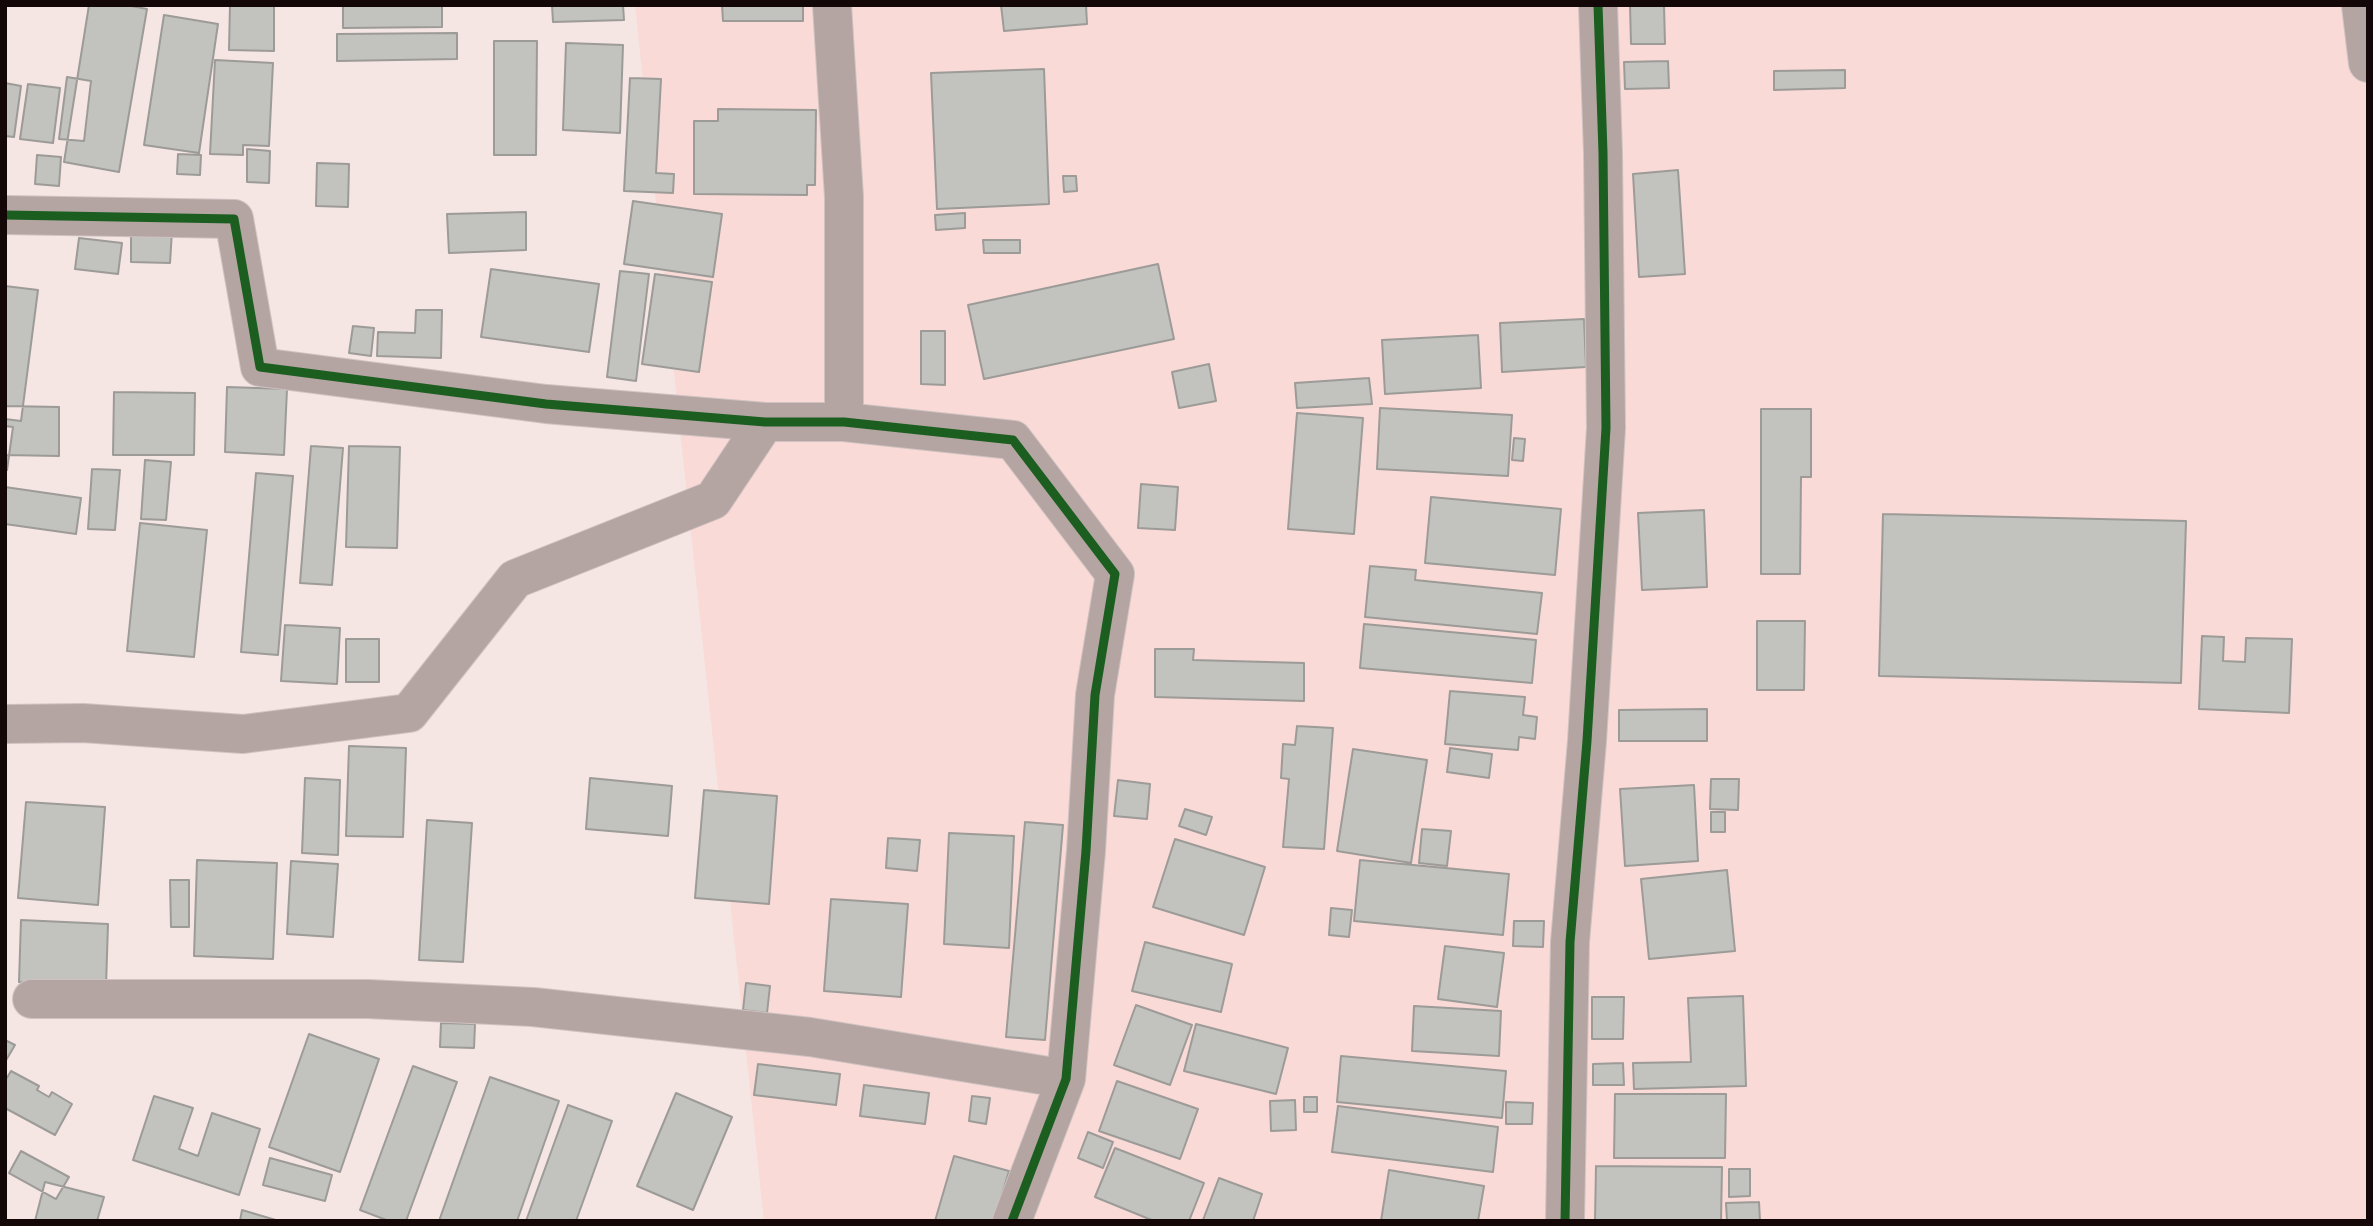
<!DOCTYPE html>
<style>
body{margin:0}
#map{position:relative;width:2373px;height:1226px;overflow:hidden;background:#f5e5e3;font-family:"Titillium Web",sans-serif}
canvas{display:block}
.frame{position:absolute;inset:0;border:7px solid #130807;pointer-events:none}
</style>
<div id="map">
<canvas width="2373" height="1226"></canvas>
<div class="frame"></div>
</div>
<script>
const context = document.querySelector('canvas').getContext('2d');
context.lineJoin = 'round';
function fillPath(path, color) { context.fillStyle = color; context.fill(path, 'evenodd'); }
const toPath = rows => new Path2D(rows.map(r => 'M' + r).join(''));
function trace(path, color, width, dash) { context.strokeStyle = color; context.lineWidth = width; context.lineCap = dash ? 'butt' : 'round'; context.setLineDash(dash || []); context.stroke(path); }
fillPath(toPath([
 [635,5,2368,5,2368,1221,764,1221]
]), '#f9dad6');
const building = toPath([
 [89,5,126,5,147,9,119,172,64,162,89,5],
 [230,5,274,5,274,51,229,50,230,5],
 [343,5,442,5,442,27,343,28,343,5],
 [552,5,623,5,624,20,553,22,552,5],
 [722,5,803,5,803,21,723,21,722,5],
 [1001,5,1086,5,1087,24,1004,31,1001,5],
 [1630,5,1664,5,1665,44,1631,44,1630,5],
 [164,15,218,24,199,153,144,145,164,15],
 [457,33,457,59,337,61,337,34,457,33],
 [494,41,537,41,536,155,494,155,494,41],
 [566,43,623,45,620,133,563,130,566,43],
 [215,60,273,63,269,146,243,145,243,155,210,154,215,60],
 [1668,61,1669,88,1625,89,1624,62,1668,61],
 [1044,69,1049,204,937,209,931,73,1044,69],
 [1845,70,1845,88,1774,90,1774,71,1845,70],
 [67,77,91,81,84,141,59,139,67,77],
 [630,78,661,79,656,173,674,174,673,193,624,191,630,78],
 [5,83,21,86,14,137,5,136,5,83],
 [28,84,60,88,53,143,20,139,28,84],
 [718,109,816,110,815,185,807,185,807,195,694,194,694,121,718,121,718,109],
 [247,149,270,151,269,183,247,182,247,149],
 [178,154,201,155,200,175,177,174,178,154],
 [37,155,61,157,59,186,35,184,37,155],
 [317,163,349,164,348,207,316,206,317,163],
 [1678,170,1685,274,1639,277,1633,174,1678,170],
 [1063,176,1076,176,1077,191,1064,192,1063,176],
 [633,201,722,214,713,277,624,264,633,201],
 [526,212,526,250,449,253,447,214,526,212],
 [965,213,965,228,936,230,935,215,965,213],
 [131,230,172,231,170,263,131,262,131,230],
 [79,238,122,243,118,274,75,269,79,238],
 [983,240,1020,240,1020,253,984,253,983,240],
 [1158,264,1174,339,984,379,968,305,1158,264],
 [491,269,599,284,589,352,481,337,491,269],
 [620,271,649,274,636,381,607,377,620,271],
 [655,274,712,282,699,372,642,364,655,274],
 [5,286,38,290,21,421,5,419,5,286],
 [416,310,442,310,441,358,377,356,378,332,415,333,416,310],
 [1584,319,1586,367,1502,372,1500,323,1584,319],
 [353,326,374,328,371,356,349,353,353,326],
 [921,331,945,331,945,385,921,384,921,331],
 [1478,335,1481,388,1385,394,1382,340,1478,335],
 [1209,364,1216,401,1179,408,1172,372,1209,364],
 [1369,378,1372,404,1297,408,1295,383,1369,378],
 [227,387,287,389,284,455,225,452,227,387],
 [114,392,195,393,194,455,113,455,114,392],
 [5,406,59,407,59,456,5,455,5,406],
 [1380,408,1512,415,1508,476,1377,469,1380,408],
 [1761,409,1811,409,1811,477,1801,477,1800,574,1761,574,1761,409],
 [1297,413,1363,418,1354,534,1288,529,1297,413],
 [5,426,13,427,7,470,5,470,5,426],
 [1514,438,1525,439,1523,461,1512,460,1514,438],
 [311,446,343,448,332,585,300,583,311,446],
 [349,446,400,447,397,548,346,547,349,446],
 [145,460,171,462,166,520,141,519,145,460],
 [92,469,120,470,115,530,88,529,92,469],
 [256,473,293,476,278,655,241,652,256,473],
 [1141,484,1178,487,1175,530,1138,528,1141,484],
 [5,487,81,498,76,534,5,524,5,487],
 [1431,497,1561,509,1555,575,1425,563,1431,497],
 [1704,510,1707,587,1642,590,1638,513,1704,510],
 [1883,514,2186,521,2181,683,1879,676,1883,514],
 [140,523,207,530,194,657,127,651,140,523],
 [1370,566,1416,570,1415,580,1542,593,1537,634,1365,617,1370,566],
 [1757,621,1805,621,1804,690,1757,690,1757,621],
 [1364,624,1536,640,1532,683,1360,668,1364,624],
 [285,625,340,628,337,684,281,681,285,625],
 [2202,636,2224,637,2223,661,2245,662,2246,638,2292,639,2289,713,2199,709,2202,636],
 [346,639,379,639,379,682,346,682,346,639],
 [1155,649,1194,649,1193,660,1304,663,1304,701,1155,697,1155,649],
 [1450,691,1525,697,1523,715,1537,717,1535,739,1519,737,1518,750,1445,744,1450,691],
 [1707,709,1707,741,1619,741,1619,710,1707,709],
 [1297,726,1333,728,1324,849,1283,847,1289,779,1281,778,1283,744,1295,745,1297,726],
 [349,746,406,748,403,837,346,836,349,746],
 [1450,748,1492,754,1489,778,1447,772,1450,748],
 [1353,749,1427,760,1411,863,1337,851,1353,749],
 [305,778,340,780,338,855,302,853,305,778],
 [590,778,672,786,668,836,586,829,590,778],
 [1711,779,1739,779,1738,810,1710,809,1711,779],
 [1118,780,1150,784,1147,819,1114,816,1118,780],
 [1694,785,1698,861,1625,866,1620,789,1694,785],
 [704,790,777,796,769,904,695,898,704,790],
 [26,802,105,807,98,905,18,898,26,802],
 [1185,809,1212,817,1206,835,1179,826,1185,809],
 [1711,812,1725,812,1725,832,1711,832,1711,812],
 [427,820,472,823,463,962,419,960,427,820],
 [1025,822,1063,825,1045,1040,1006,1037,1025,822],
 [1422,829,1451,831,1447,866,1419,863,1422,829],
 [949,833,1014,836,1009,948,944,944,949,833],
 [888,838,920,840,917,871,886,868,888,838],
 [1175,839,1265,867,1244,935,1153,907,1175,839],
 [197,860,277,863,273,959,194,956,197,860],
 [1360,860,1509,874,1503,935,1354,921,1360,860],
 [291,861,338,864,333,937,287,934,291,861],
 [1727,870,1735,951,1649,959,1641,879,1727,870],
 [170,880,189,880,189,927,171,927,170,880],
 [831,899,908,904,901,997,824,991,831,899],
 [1331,908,1352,910,1349,937,1329,935,1331,908],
 [21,920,108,924,106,986,19,982,21,920],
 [1514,921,1544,921,1543,947,1513,946,1514,921],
 [1145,942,1232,964,1221,1012,1132,991,1145,942],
 [1445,946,1504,953,1497,1007,1438,999,1445,946],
 [746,983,770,986,767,1013,743,1010,746,983],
 [1743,996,1746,1086,1634,1089,1633,1063,1691,1062,1688,998,1743,996],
 [1592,997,1624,997,1623,1039,1592,1039,1592,997],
 [1136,1005,1192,1025,1170,1085,1114,1065,1136,1005],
 [1414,1006,1501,1011,1499,1056,1412,1051,1414,1006],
 [441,1023,475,1024,474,1048,440,1047,441,1023],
 [1196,1024,1288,1048,1276,1094,1184,1071,1196,1024],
 [309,1034,379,1059,340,1172,269,1147,309,1034],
 [5,1040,15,1045,5,1062,5,1040],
 [1341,1056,1506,1071,1502,1118,1337,1102,1341,1056],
 [1623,1063,1624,1085,1593,1085,1593,1064,1623,1063],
 [758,1064,840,1074,836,1105,754,1095,758,1064],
 [413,1066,457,1082,406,1221,389,1221,360,1210,413,1066],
 [11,1071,39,1086,37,1090,49,1097,52,1092,72,1104,55,1135,5,1108,5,1081,11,1071],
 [490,1077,559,1101,517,1221,439,1221,490,1077],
 [1117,1081,1198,1109,1180,1159,1099,1131,1117,1081],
 [864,1085,929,1093,925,1124,860,1116,864,1085],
 [676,1093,732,1117,693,1210,637,1186,676,1093],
 [1615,1094,1726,1094,1725,1158,1614,1158,1615,1094],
 [154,1096,193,1108,179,1149,198,1156,212,1113,260,1129,239,1195,133,1160,154,1096],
 [972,1096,990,1098,986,1124,969,1121,972,1096],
 [1304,1097,1317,1097,1317,1112,1304,1112,1304,1097],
 [1295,1100,1296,1130,1271,1131,1270,1101,1295,1100],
 [1506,1102,1533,1103,1532,1124,1506,1124,1506,1102],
 [568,1105,612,1121,576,1221,526,1221,568,1105],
 [1338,1106,1498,1127,1493,1172,1332,1152,1338,1106],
 [1088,1132,1113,1142,1103,1168,1078,1158,1088,1132],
 [1115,1148,1204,1183,1189,1221,1154,1221,1095,1197,1115,1148],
 [21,1151,69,1177,56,1199,9,1173,21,1151],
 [954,1156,1009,1171,994,1221,935,1221,954,1156],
 [270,1158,332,1175,325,1201,263,1185,270,1158],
 [1596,1166,1722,1167,1721,1221,1595,1221,1596,1166],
 [1729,1169,1750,1169,1750,1196,1729,1197,1729,1169],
 [1389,1170,1484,1186,1478,1221,1381,1221,1389,1170],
 [1219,1178,1262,1194,1253,1221,1203,1220,1219,1178],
 [45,1182,104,1197,97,1221,35,1221,45,1182],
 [1759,1202,1760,1221,1727,1221,1726,1203,1759,1202],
 [242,1210,279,1221,240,1221,242,1210]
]);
fillPath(building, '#c2c2bf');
trace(building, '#9c9b98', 2);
const minor = toPath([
 [832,5,844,197,844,422],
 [2361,5,2368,63],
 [5,215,234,219,260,367,546,404,765,422,844,422,1013,440,1115,574,1095,695,1086,851,1066,1079,1012,1221],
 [5,724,83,723,243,734,409,713,515,579,713,500,765,422],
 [32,999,368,999,533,1007,810,1037,1066,1079],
 [1565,1221,1570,942,1587,741,1606,428,1603,153,1598,5]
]);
trace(minor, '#cfc2c1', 40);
trace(minor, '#b4a4a2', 38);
trace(toPath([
 [5,215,234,219,260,367,546,404,765,422,844,422,1013,440,1115,574,1095,695,1086,851,1066,1079,1012,1221],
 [1565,1221,1570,942,1587,741,1606,428,1603,153,1598,5]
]), '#1b5e20', 9);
</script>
